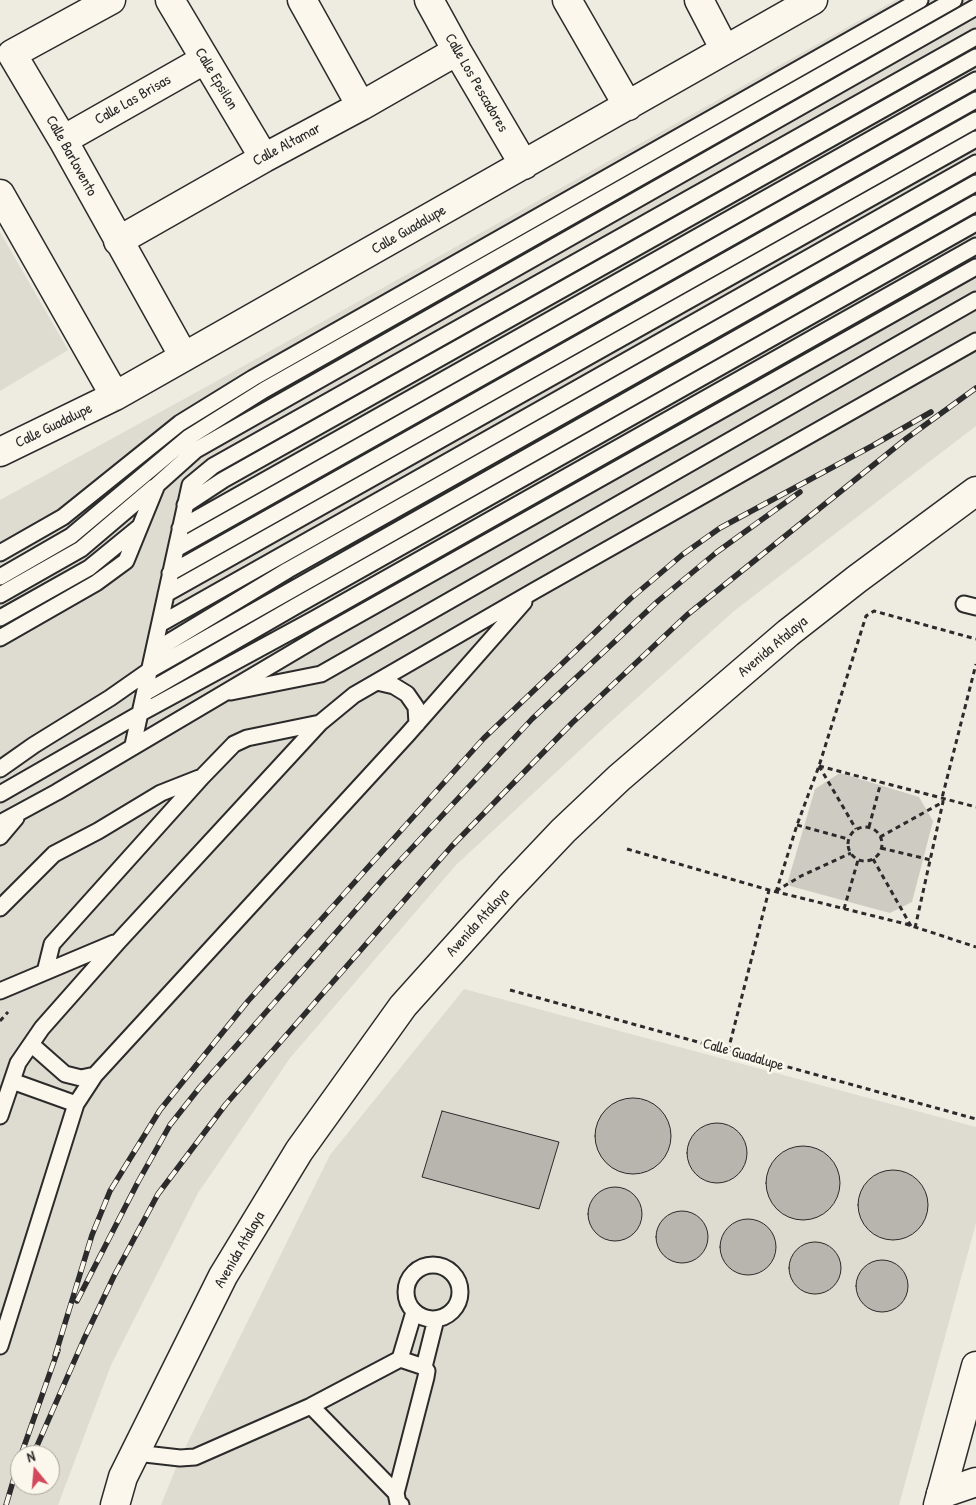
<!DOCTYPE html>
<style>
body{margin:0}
#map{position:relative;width:976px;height:1505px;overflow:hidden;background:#eeebe0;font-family:"Patrick Hand",sans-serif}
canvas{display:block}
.north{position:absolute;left:10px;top:1445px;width:50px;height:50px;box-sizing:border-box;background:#fbf7ec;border:1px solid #a8a59f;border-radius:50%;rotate:343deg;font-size:14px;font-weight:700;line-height:20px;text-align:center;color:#2b2b2b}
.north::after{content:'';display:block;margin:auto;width:18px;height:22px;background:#d1495b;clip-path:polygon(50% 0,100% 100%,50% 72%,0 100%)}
</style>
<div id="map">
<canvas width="976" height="1505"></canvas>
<div class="north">N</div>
</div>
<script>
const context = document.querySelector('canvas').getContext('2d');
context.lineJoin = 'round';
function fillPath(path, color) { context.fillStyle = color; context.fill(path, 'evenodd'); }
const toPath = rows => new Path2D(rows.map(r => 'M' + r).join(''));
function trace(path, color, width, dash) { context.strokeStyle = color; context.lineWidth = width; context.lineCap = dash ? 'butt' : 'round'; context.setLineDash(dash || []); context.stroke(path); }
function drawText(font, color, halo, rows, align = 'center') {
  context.font = font + ' "Patrick Hand",sans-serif'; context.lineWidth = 5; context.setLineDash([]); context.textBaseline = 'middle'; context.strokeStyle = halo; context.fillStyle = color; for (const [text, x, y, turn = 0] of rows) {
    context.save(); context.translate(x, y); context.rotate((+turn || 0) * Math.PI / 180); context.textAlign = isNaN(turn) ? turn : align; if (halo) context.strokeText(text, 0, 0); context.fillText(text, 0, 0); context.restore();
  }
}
fillPath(toPath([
 [896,0,976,0,976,426,734,611,608,724,456,865,290,1058,198,1193,111,1365,58,1505,0,1505,0,500,206,387],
 [20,1455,50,1455,50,1485,20,1485],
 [0,232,68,350,0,391],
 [464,989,976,1127,976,1223,899,1505,161,1505,180,1458,330,1155]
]), '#dedbd1');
fillPath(toPath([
 [840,773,919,797,933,821,912,902,890,913,790,886,788,881,815,789]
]), '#cecbc2');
const building = toPath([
 '595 1136a38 38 0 1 1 76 0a38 38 0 1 1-76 0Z',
 [442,1111,559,1142,539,1209,422,1177,442,1111],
 '687 1153a30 30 0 1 1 60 0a30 30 0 1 1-60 0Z',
 '766 1183a37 37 0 1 1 74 0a37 37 0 1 1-74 0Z',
 '858 1205a35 35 0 1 1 70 0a35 35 0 1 1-70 0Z',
 '588 1214a27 27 0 1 1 54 0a27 27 0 1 1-54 0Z',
 '656 1237a26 26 0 1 1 52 0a26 26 0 1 1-52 0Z',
 '720 1247a28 28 0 1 1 56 0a28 28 0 1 1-56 0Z',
 '789 1268a26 26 0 1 1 52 0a26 26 0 1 1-52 0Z',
 '856 1286a26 26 0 1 1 52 0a26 26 0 1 1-52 0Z'
]);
fillPath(building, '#b8b5ae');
trace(building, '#2b2b2b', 1);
const lane = toPath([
 [185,505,223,480,976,57],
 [180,528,976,80],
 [176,549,976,100],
 [0,553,63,517,180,423,253,378,920,0],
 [170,573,976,120],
 [0,577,71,536,189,437,264,390,954,0],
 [166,594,976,139],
 [0,595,81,549,154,487],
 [964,604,976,607],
 [0,618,89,568,138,528],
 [160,624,976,163],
 [0,638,96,583,126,561,157,485,196,450,976,7],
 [154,651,288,570,976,183],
 [377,682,394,686,407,694,416,707,417,724],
 [231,692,321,674,976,300],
 [145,693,296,606,976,223],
 [133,745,190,485,213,466,976,37],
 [0,769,34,745,110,698,150,670,976,203],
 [0,794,141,713,314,619,976,246],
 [0,823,57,792,324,634,976,267],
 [0,837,16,818],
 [0,908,54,854,98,831,161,793,199,778],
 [45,972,52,944,202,777,234,744,247,738,320,723],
 [0,991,114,943],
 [31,1044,65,1074,81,1078,95,1075],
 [12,1081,76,1104],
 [0,1116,18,1063,42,1028,118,942,320,723,354,695,534,591,976,341],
 '406 1292a27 27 0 1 1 54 0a27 27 0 1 1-54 0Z',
 [0,1346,76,1104,95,1075,407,735,524,602],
 [400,1359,414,1312],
 [311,1406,396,1493],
 [136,1453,180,1458,195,1457,311,1406,400,1359,424,1367],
 [401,1505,398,1503,396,1493,426,1377,427,1371,424,1367,436,1319]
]);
const street = toPath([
 [111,0,12,54,63,140,184,357],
 [170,0,264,158],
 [302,0,361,106],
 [429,0,457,51,524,165],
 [567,0,628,106],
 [699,0,725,50],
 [63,140,204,60],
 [0,194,115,396],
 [118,241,264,158,361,106,457,51],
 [0,452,115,396,813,0],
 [941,1494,976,1482]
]);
const secondary = toPath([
 [115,1505,123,1477,223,1276,299,1151,403,1006,509,888,563,831,619,778,788,633,857,579,976,491],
 [938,1505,976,1366]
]);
trace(lane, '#2b2b2b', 19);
trace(street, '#2b2b2b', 31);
trace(secondary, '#2b2b2b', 31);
trace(toPath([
 [819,766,976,807],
 [819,766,856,829],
 [797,825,848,839],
 [869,827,881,782],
 '848 844a17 17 0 1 1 34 0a17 17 0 1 1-34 0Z',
 [880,837,943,802],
 [881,848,931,860],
 [627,849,769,890,906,924,976,947],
 [873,859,911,926],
 [776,891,801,876,851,853],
 [776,892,797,825,819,766,866,616,874,611,976,639],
 [844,909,858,860],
 [915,928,943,802,942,798,976,664],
 [510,990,976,1119],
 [0,1021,8,1012],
 [728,1051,769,890]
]), '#2b2b2b', 3, [5, 4]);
trace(lane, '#fbf7ec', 15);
trace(street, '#fbf7ec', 28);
trace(secondary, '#fbf7ec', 28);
const rail = toPath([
 [77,1301,138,1182,170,1125,200,1087,384,878,532,719,658,601,717,552,800,492],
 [55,1356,92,1235,110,1191,160,1110,248,1001,484,738,630,599,682,555,720,528,872,446,931,412],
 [21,1455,58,1350],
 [33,1455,84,1339,114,1276,158,1194,226,1104,451,847,572,723,687,615,907,438,976,388],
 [6,1505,20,1458]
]);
trace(rail, '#2b2b2b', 5.5);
trace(rail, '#fbf7ec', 4, [11]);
drawText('15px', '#2b2b2b', '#fbf7ec', [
 ["Calle Epsilon",216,79,59],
 ["Calle Los Pescadores",476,83,60],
 ["Calle Las Brisas",133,100,-30],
 ["Calle Altamar",287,145,-28],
 ["Calle Barlovento",71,156,61],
 ["Calle Guadalupe",409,230,-30],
 ["Calle Guadalupe",54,426,-26],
 ["Avenida Atalaya",773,647,-40],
 ["Avenida Atalaya",478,923,-48],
 ["Calle Guadalupe",743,1055,16],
 ["Avenida Atalaya",240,1250,-60]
]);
</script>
